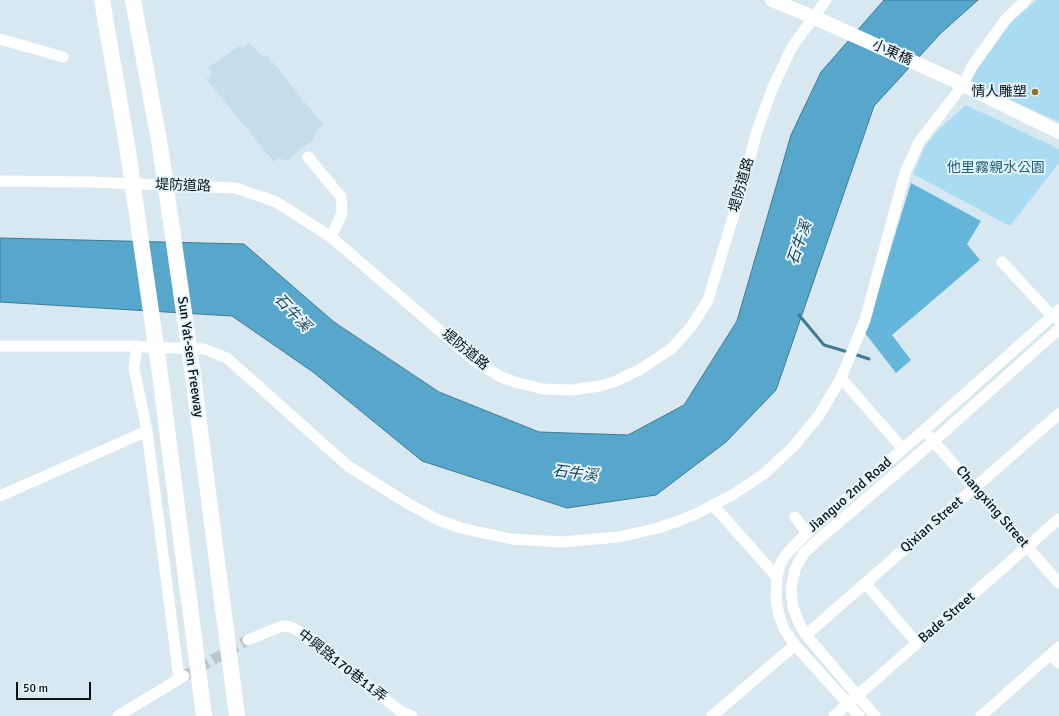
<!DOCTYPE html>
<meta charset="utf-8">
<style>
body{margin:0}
#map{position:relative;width:1059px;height:716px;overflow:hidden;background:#d7e8f0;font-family:Signika,sans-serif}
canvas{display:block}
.scale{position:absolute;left:16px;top:682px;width:75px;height:18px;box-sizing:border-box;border:2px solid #0c1114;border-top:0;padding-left:5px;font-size:12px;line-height:14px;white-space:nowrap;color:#0c1114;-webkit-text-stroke:3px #e5f5fd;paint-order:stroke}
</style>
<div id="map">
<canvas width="1059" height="716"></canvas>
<div class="scale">50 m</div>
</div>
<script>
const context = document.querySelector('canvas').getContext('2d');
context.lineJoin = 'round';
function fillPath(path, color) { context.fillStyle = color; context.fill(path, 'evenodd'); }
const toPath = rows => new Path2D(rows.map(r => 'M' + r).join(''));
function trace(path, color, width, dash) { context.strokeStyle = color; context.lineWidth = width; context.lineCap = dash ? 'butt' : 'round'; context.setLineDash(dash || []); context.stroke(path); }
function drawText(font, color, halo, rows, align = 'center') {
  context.font = font + ' Signika,"Noto Sans TC",sans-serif'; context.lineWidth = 4; context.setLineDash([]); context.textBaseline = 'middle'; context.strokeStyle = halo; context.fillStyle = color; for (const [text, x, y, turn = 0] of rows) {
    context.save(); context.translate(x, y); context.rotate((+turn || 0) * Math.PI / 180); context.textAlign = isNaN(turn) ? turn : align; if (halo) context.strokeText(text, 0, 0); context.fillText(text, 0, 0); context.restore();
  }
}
fillPath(toPath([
 [249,43,262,56,267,55,323,125,316,131,314,139,287,161,279,158,274,162,206,79,212,75,209,67,239,46,243,48]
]), '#c5dde9');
fillPath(toPath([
 [1037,0,1059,0,1059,122,969,81,1012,21],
 [966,105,1059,149,1059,163,1010,226,913,174,925,146,940,128]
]), '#a9dbf3');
fillPath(toPath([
 [911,183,981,221,967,244,980,260,892,335,911,360,896,373,865,333]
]), '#64b5da');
const water = toPath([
 [884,0,978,0,941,33,874,106,776,390,726,442,656,495,567,508,422,461,313,372,232,316,0,302,0,238,244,244,334,322,439,392,539,432,628,435,684,405,737,321,791,135,821,72,884,0]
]);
fillPath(water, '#56a7cb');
trace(water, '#407a94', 1);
trace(toPath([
 [799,315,824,345,848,352],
 [854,354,869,359]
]), '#407a94', 3);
trace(toPath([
 [184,676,248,640]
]), '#b9c8cf', 11, [11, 5.5]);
trace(toPath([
 [0,39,63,57],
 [308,157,341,197,342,213,331,237],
 [0,181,90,182,236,188,276,202,331,237,476,362,489,370,501,377,515,382,543,389,572,390,600,386,614,382,639,370,671,349,691,327,708,300,743,184,757,131,773,87,792,47,826,0],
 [1002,262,1052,316,1058,319],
 [0,346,137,346,143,347,204,349,227,358,348,466,407,503,436,519,461,528,511,539,561,542,619,537,658,528,681,520,698,513,734,494,764,474,794,446,820,414,841,378,865,320,905,173,919,142,963,85,972,66,1006,19,1026,0],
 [841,378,903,449],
 [147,431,179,678],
 [928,435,1059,583],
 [0,496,147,431,134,368,137,346],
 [713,505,777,577],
 [795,517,807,533],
 [865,583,917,643],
 [806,635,1059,414],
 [248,640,282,626,291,627,300,632,400,711,412,716],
 [1051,654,1059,663],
 [118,716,184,676],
 [712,716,795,645],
 [834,716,1059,519],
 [859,716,795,645,784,629,779,615,776,599,777,577,780,565,785,556,792,548,807,533,903,449,1059,310],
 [875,716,806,635,799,623,793,607,791,589,795,570,799,561,804,553,818,540,934,441,1059,329],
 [981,716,1059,647]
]), '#fff', 11);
trace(toPath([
 [772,0,813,17,949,78,1059,132]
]), '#fff', 14);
trace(toPath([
 [102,0,127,145,159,367,204,716],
 [133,0,160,146,192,368,237,716]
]), '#fff', 16);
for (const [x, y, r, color] of [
 [1035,92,4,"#91751b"]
]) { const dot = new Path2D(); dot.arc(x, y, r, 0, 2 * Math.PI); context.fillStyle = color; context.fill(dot); trace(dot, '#e5f5fd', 1.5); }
drawText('14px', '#0c1114', '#e5f5fd', [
 ["小東橋",892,53,24],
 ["堤防道路",742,185,-74],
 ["堤防道路",183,186,2],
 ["堤防道路",465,350,39],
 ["Sun Yat-sen Freeway",190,357,82],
 ["Jianguo 2nd Road",850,495,-41],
 ["Changxing Street",992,507,49],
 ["Qixian Street",932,525,-41],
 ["Bade Street",947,618,-41],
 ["中興路170巷11弄",342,666,38]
]);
drawText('14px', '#0c1114', '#e5f5fd', [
 ["情人雕塑",1027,92]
], 'right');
drawText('14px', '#215f79', '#e5f5fd', [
 ["他里霧親水公園",996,168]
]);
drawText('italic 15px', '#1f4354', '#e5f5fd', [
 ["石牛溪",800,243,-71],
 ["石牛溪",292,313,47],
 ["石牛溪",575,474,7]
]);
</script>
